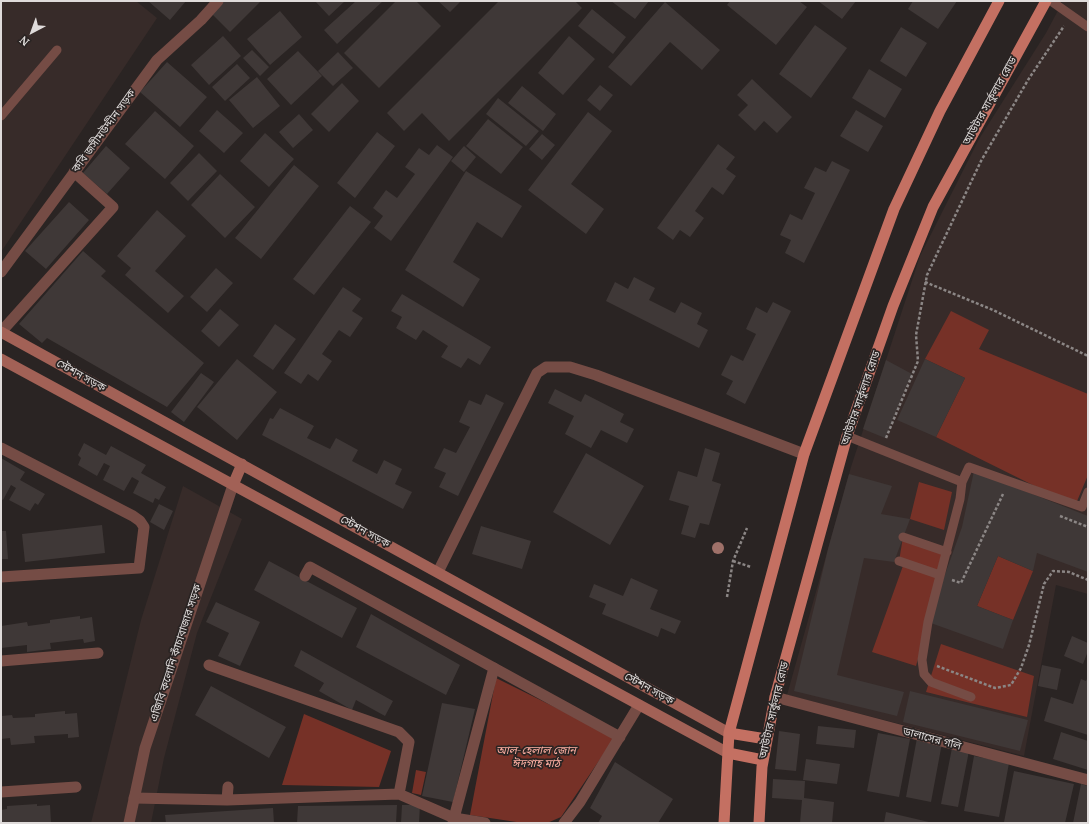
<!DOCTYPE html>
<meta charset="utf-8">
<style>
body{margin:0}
#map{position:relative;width:1089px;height:824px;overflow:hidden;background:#2a2423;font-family:"PT Serif",serif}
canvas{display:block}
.frame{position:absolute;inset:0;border:2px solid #dfdbda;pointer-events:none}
.north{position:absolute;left:12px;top:12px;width:40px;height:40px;-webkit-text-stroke:3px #2a2423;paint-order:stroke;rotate:221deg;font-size:11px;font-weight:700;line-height:16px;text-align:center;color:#dfdbda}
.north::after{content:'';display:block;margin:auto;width:14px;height:18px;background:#dfdbda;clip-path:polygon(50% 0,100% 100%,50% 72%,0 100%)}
</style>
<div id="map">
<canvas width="1089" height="824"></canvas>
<div class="frame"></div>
<div class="north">N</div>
</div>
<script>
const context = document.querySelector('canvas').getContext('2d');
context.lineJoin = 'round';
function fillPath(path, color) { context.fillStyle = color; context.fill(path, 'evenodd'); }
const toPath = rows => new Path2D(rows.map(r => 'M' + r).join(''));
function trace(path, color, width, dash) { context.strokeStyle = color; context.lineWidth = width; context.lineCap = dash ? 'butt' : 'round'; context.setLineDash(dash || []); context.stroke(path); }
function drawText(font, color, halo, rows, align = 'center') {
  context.font = font + ' "PT Serif","Noto Sans Bengali",serif'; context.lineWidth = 3.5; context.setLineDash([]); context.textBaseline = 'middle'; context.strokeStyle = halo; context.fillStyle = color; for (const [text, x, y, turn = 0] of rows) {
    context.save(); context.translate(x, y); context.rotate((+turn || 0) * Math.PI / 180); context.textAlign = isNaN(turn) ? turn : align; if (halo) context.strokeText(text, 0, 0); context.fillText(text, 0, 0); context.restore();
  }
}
fillPath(toPath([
 [1,1,136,1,157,18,1,252],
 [1063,1,1088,1,1088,594,1056,585,1024,756,787,695,851,467,920,256,979,139,1046,33],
 [183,486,242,519,197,633,164,758,151,823,91,823,141,620]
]), '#372b29');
fillPath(toPath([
 [951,311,989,330,979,349,1088,394,1088,475,1075,506,936,437,965,378,925,359],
 [919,482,952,492,944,530,910,519],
 [903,537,947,552,916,666,872,652,904,563,899,561],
 [998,556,1033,571,1013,620,977,606],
 [941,644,1034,676,1027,717,926,692],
 [496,678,615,737,561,817,547,823,523,823,470,815],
 [304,714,391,751,379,787,282,785],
 [416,770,426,772,421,795,412,793]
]), '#763127');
fillPath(toPath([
 [148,1,186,1,170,20],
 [218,1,261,1,230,32,209,11],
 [315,1,345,1,329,16],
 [356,1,383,1,337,44,324,30],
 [396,1,416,1,441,26,379,88,344,53],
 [438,1,461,1,450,12],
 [499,1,575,1,582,8,449,141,422,113,404,131,387,113],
 [611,1,649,1,635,19],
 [730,1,799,1,807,7,776,45,727,5],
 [818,1,856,1,842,19],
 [913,1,957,1,938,29,908,9],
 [665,2,720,50,702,70,670,42,631,86,608,67],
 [592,9,626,37,613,54,578,26],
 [280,11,302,37,270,65,247,39],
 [815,25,847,48,811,98,779,74],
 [901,27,927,43,906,77,880,61],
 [223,36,241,56,209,85,191,65],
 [569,36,595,59,563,95,538,73],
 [252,50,269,67,260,76,243,58],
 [298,51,322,76,291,105,267,79],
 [338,52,353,68,333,86,318,71],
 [167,62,207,97,180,127,140,92],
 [237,64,250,78,225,101,212,87],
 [869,69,902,89,885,118,852,98],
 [257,77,280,106,253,128,229,100],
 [752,79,792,117,777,133,764,121,755,131,738,115,748,105,737,95],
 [342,83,359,101,329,132,311,114],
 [600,85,613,95,600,111,587,100],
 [522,86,556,114,543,131,508,103],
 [498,98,539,131,526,146,486,114],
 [217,110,243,133,224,153,199,131],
 [856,110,883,126,868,152,840,136],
 [155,111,194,146,165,179,125,144],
 [588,112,612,131,571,184,604,209,586,234,528,190],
 [299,114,313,130,293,148,279,132],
 [488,119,523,147,501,174,466,146],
 [377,132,395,146,355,198,337,183],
 [265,133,294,159,269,187,240,161],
 [542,134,555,145,542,160,529,149],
 [718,144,735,157,726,169,736,176,723,195,712,187,695,211,704,218,690,237,680,230,673,240,657,228],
 [437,145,453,157,391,241,374,228,383,216,373,208,386,190,397,198,415,174,405,167,419,148,429,155],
 [106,146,130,168,107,194,83,173],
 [464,146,476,157,464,172,451,161],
 [199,153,217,171,188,201,170,183],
 [832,161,850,170,804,263,785,253,791,240,780,235,790,214,802,220,815,193,804,188,815,167,826,172],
 [294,165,319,186,261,259,235,238],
 [466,171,522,206,502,238,477,222,453,262,480,279,463,307,405,270],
 [220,174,255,207,225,238,191,205],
 [69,202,89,220,46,269,25,251],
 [350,206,371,222,314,295,293,279],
 [157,210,186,236,155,271,184,296,168,313,125,275,131,268,117,256],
 [83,251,106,271,101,276,204,363,167,407,47,338,42,343,19,324],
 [216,268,233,283,207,312,190,297],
 [634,277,655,288,649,300,675,313,681,302,702,313,697,324,708,330,699,348,606,301,615,282,628,289],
 [343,287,361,299,352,311,363,318,350,337,339,330,322,354,332,361,318,381,308,374,301,384,284,373],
 [402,294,491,347,480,365,468,358,461,368,441,357,448,346,423,330,416,340,396,328,402,317,391,311],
 [773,302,791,311,745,404,726,394,733,381,721,375,731,355,743,361,756,334,746,329,756,307,767,313],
 [220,309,239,325,219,347,201,331],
 [275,324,296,339,273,370,253,356],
 [237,359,277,392,237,440,197,407],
 [925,359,965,378,936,437,897,420],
 [886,360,912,374,885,438,863,429],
 [201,373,214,382,184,422,171,412],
 [555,389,581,402,585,394,624,414,620,422,634,429,627,443,601,430,591,448,565,434,574,416,548,403],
 [486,394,504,403,458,496,439,487,446,473,434,468,444,448,456,453,470,427,459,422,469,400,481,405],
 [280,408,314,426,307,438,330,449,336,438,358,450,352,461,377,474,384,460,402,469,395,484,412,492,403,509,262,435,270,418,273,419],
 [84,443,106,455,111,446,146,465,141,473,166,487,159,500,155,498,153,503,133,493,139,481,132,477,124,491,103,480,110,466,104,463,97,476,78,465,81,458,78,455],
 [705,448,720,453,712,481,721,484,709,525,700,523,695,538,681,534,689,506,669,500,678,471,697,477],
 [586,453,644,486,610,545,553,512],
 [1,458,25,472,20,480,45,494,38,505,35,503,30,511,9,500,16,488,11,485,3,500,1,499],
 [974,471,1088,516,1088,572,1037,553,1033,571,998,556,977,606,1013,620,1003,649,928,622,962,527],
 [849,474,892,486,881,514,910,519,894,562,864,558,837,675,904,692,897,716,794,691,828,549],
 [159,504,173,511,164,530,150,522],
 [102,525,105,553,25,562,22,534],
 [481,526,531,541,522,569,472,554],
 [1,531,6,531,8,559,1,559],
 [269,561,357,608,342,638,254,590],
 [631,578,658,590,650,609,681,621,675,634,661,628,658,637,602,614,606,604,589,597,594,584,623,596],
 [216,602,260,622,240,666,218,656,229,633,206,622],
 [371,614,460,665,446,695,356,647],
 [80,616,80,619,92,617,95,641,84,643,83,639,50,643,51,649,27,652,27,645,1,648,1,626,27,622,28,626,50,623,50,620],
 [1072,636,1088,643,1088,651,1083,664,1064,656],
 [301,650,393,701,385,716,356,700,352,710,319,691,324,683,294,666],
 [1042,665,1061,669,1057,690,1038,686],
 [1088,677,1088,735,1044,721,1051,697,1073,704,1081,679,1086,681],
 [211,686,286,727,269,758,195,715],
 [910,691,1028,720,1020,751,903,722],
 [442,703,475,709,453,802,422,796],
 [65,711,65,714,77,713,79,737,68,738,68,734,34,736,35,743,11,745,10,738,1,739,1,716,12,715,13,718,35,717,35,714],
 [818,726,856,730,854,748,816,744],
 [779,731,800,734,796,771,775,769],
 [1061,732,1088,741,1088,770,1053,759],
 [878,733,910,739,899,797,867,791],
 [917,738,942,743,931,802,906,797],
 [952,748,969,751,958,807,941,804],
 [974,756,1009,763,999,817,964,811],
 [806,759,840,764,837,784,803,780],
 [615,762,673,799,658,823,598,823,602,816,590,808],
 [1014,771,1074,784,1065,823,1004,822],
 [773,779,805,781,804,798,834,802,832,823,800,823,802,800,772,798],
 [1081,784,1088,786,1088,823,1073,823],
 [37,804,37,806,50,805,51,823,1,823,1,810,7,809,7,806],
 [397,805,396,823,297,823,298,806],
 [402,805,420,805,419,823,401,823],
 [273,808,274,823,166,823,165,815],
 [886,812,929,822,929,823,884,823]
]), '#3f3837');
trace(toPath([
 [925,282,993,310,1088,356],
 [886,438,918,361,916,335,927,275,981,161,1028,80,1064,26],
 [1060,516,1088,527],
 [733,561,751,567],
 [952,580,961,583,1003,494],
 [727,597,733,561,747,528],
 [937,666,995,688,1011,685,1021,668,1029,645,1044,584,1053,571,1069,572,1088,580]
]), '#8b8685', 2.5, [3, 2]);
trace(toPath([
 [1051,1,1088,27],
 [1,116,57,50],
 [847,436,962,482,969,467,1082,507,1088,492],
 [962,482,960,499,928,622,922,660,924,674,931,682,971,697],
 [903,537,947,552],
 [899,561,940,575]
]), '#754c45', 9);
trace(toPath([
 [494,668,620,737],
 [564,823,580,802,639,705]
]), '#754c45', 11);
trace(toPath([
 [1,272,157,60,201,20,218,1],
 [1,332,113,207,74,172],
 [1,448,133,516,140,521,144,527,139,568,1,577],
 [438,572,537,373,546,367,570,367,596,375,804,454],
 [1,661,98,653],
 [209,665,399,732,409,742,399,794],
 [775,697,1088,780],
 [1,792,76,787],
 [134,798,227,800,399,794,454,818,494,668,310,567,305,576],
 [227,800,228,787],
 [453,823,454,818,485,823]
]), '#754c45', 11);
trace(toPath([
 [129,823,145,748,233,485]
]), '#754c45', 11);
trace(toPath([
 [1,332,729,733],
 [1,359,728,753],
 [233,485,242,464]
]), '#a26156', 11);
trace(toPath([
 [729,733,766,739],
 [728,753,763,760],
 [724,823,729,733,804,454,894,209,940,111,999,1],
 [759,823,762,767,775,697,847,436,893,306,933,207,1046,1]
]), '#c47062', 11);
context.fillStyle = '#9f7169';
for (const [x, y] of [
 [718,548]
]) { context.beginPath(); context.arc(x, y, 6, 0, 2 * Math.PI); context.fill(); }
drawText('11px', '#dfdbda', '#2a2423', [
 ["আউটার সার্কুলার রোড",990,101,-61],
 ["কবি জসীমউদ্দীন সড়ক",104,131,-54],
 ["স্টেশন সড়ক",81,376,29],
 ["আউটার সার্কুলার রোড",861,398,-71],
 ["স্টেশন সড়ক",365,532,29],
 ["এজিবি কলোনি কাঁচাবাজার সড়ক",176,653,-72],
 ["স্টেশন সড়ক",649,689,29],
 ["আউটার সার্কুলার রোড",774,710,-77],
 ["ডালাসের গলি",932,739,15]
]);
drawText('italic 11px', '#ffb0a3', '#2a2423', [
 ["আল-হেলাল জোন",536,751],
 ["ঈদগাহ মাঠ",536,764]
]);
</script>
